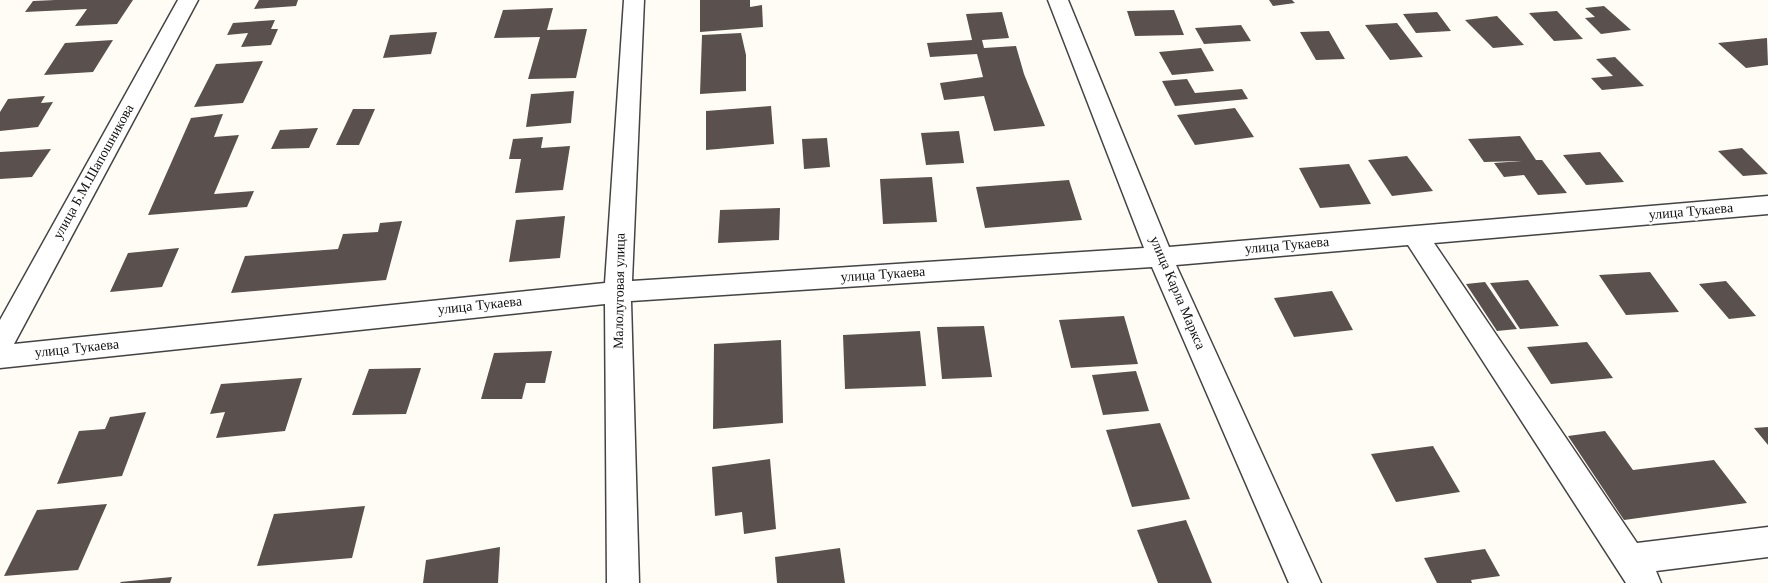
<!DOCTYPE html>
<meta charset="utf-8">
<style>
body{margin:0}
canvas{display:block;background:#fffcf5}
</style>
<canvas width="1768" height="583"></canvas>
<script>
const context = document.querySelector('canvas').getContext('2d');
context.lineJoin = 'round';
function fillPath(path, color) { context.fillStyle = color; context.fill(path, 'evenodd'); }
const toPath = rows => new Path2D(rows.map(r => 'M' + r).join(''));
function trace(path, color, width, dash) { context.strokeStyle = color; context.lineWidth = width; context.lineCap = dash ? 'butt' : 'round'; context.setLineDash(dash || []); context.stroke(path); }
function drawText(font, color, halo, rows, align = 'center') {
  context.font = font + ' Georgia,serif'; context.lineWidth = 5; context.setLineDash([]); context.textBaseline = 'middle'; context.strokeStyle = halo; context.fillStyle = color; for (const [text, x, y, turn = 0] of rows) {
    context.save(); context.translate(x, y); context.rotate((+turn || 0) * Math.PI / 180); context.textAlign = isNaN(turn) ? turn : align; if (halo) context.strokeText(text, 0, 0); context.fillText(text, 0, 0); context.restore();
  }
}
fillPath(toPath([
 [55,0,133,0,117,24,75,26,87,9,25,12,33,1],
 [259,0,298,0,296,6,254,9],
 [700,0,750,0,750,7,762,5,763,27,700,32],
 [1269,0,1292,0,1295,3,1273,6],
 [1604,6,1631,30,1601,34,1585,18,1595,17,1585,8],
 [553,8,547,30,587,29,576,78,528,79,540,37,494,38,503,10],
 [1174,10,1184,35,1135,36,1127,11],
 [1557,11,1583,39,1554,41,1529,13],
 [1002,12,1009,38,982,40,984,48,1016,46,1024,74,1045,126,994,131,984,96,944,100,940,83,983,77,977,54,930,57,927,43,972,40,966,14],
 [1437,12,1451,31,1416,33,1403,14],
 [1497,16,1524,45,1493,48,1465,20],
 [275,20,271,29,278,29,271,45,241,47,248,33,227,35,233,23],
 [1397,23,1423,57,1390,60,1365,25],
 [1241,25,1251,41,1204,44,1195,28],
 [1329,31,1345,59,1316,60,1300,32],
 [437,32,431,54,383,58,390,35],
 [741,33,746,55,746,91,700,94,702,35],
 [1767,38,1768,65,1746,68,1718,43],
 [113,40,93,72,44,75,65,43],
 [1201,48,1214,71,1172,75,1159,52],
 [1615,57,1644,86,1602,90,1591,78,1613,76,1596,59],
 [263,61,243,103,194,107,216,64],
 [1187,79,1195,93,1242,89,1248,99,1175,106,1162,81],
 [574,91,571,123,526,127,531,94],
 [45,96,41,103,53,102,38,127,0,131,0,112,8,99],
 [771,106,774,144,706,150,706,111],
 [1235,108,1254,137,1195,145,1177,115],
 [353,109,375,109,359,145,336,145],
 [223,114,214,137,239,135,214,194,254,191,247,207,148,215,191,118],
 [318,128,309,148,271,149,280,130],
 [959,131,964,163,926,165,921,133],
 [1520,136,1536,160,1542,160,1567,193,1538,195,1524,175,1504,177,1494,163,1522,161,1484,162,1468,139],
 [543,137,541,148,570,146,563,190,515,193,521,159,509,159,513,139],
 [827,138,830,167,804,169,802,139],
 [1742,148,1768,174,1743,176,1718,151],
 [51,149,32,177,0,179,0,152],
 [1600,152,1624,182,1586,185,1563,155],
 [1407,156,1433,191,1392,196,1368,160],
 [1349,164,1371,204,1320,208,1299,168],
 [932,177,937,222,883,224,880,179],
 [1069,180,1082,220,985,228,976,187],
 [780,208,779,240,718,243,720,210],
 [565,216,560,258,509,262,516,220],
 [402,221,386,280,231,293,245,256,338,249,343,234,378,232,380,223],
 [179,248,162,287,110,292,128,253],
 [1650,272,1679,312,1626,315,1599,275],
 [1528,280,1559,326,1520,329,1490,283],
 [1726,281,1756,316,1729,319,1699,284],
 [1485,282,1517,329,1497,331,1466,284],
 [1332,291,1353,330,1294,337,1274,298],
 [1124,316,1138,364,1071,368,1059,320],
 [984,326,992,377,942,379,937,327],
 [920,331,926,386,845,389,843,335],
 [781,340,783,423,713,429,714,344],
 [1587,342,1613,378,1551,384,1527,347],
 [552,351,545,383,526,383,522,399,481,399,494,353],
 [421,368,406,414,352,415,369,369],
 [1136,371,1149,411,1103,415,1092,375],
 [302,378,285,431,216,438,225,412,210,414,221,384],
 [146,412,122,476,57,484,79,431,105,429,110,417],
 [1160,423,1190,499,1132,507,1106,430],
 [1768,427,1768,445,1754,428],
 [1605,431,1633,470,1714,460,1747,503,1624,520,1568,436],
 [1433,446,1460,492,1396,502,1371,454],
 [770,459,776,529,744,534,742,512,715,516,712,467],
 [107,504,78,570,4,576,37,510],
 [365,506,352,558,257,566,274,514],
 [1186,520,1212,583,1158,583,1137,530],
 [500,547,498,583,423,583,426,560],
 [840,548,845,583,777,583,775,557],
 [1485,549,1500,576,1471,580,1472,583,1437,583,1424,558],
 [172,577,170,583,121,583,120,582]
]), '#5a504d');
const minor = toPath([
 [178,0,198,0,14,344,605,283,624,0,644,0,632,281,1144,248,1048,0,1068,0,1169,247,1768,196,1768,214,1434,243,1637,543,1768,527,1768,557,1656,571,1661,583,1626,583,1408,245,1176,265,1321,583,1289,583,1152,267,631,301,639,583,607,583,605,304,0,368,0,320,178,0]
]);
trace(minor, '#444', 3);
fillPath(minor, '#fff');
drawText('14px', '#111', '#fff', [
 ["улица Б.М.Шапошникова",94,172,-61],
 ["улица Тукаева",1691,212,-5],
 ["улица Тукаева",1287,246,-5],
 ["улица Тукаева",883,275,-4],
 ["Малолуговая улица",620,291,-89],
 ["улица Карла Маркса",1177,293,67],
 ["улица Тукаева",480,306,-6],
 ["улица Тукаева",77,349,-6]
]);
</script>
